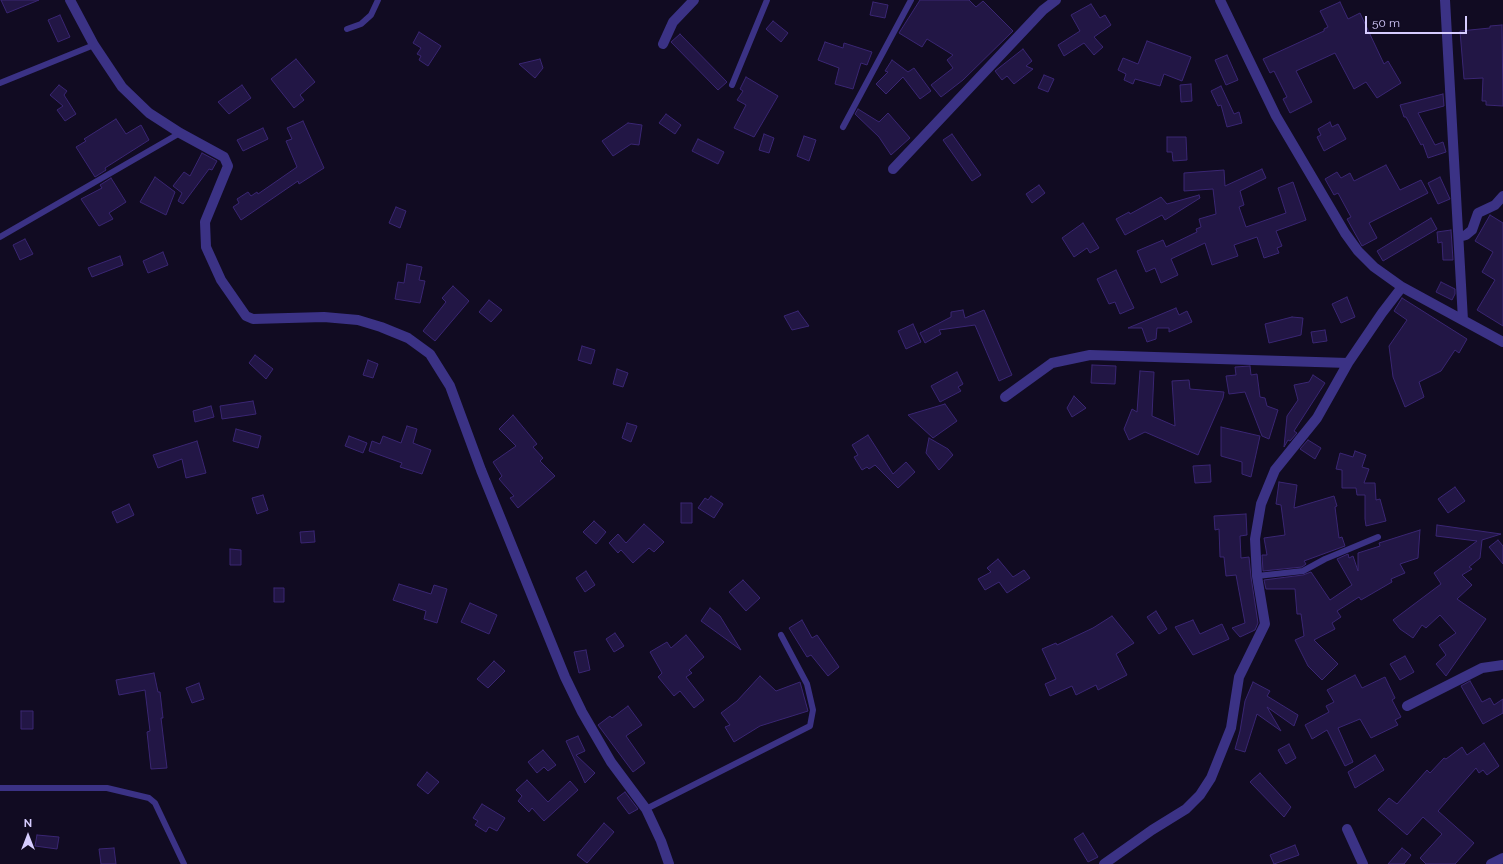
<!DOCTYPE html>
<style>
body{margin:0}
#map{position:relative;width:1503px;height:864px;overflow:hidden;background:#110b22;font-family:Raleway,sans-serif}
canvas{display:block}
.north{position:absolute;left:8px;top:816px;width:40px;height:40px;-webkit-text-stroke:3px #110b22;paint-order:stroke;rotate:0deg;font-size:11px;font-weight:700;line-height:16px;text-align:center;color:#d6ccff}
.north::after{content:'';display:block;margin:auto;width:14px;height:18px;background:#d6ccff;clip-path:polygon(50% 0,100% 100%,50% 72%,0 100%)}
.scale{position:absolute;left:1365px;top:16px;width:102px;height:18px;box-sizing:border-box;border:2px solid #d6ccff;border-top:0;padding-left:5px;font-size:12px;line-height:14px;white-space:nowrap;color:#d6ccff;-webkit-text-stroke:3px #110b22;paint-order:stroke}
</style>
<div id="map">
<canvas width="1503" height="864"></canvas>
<div class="north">N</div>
<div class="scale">50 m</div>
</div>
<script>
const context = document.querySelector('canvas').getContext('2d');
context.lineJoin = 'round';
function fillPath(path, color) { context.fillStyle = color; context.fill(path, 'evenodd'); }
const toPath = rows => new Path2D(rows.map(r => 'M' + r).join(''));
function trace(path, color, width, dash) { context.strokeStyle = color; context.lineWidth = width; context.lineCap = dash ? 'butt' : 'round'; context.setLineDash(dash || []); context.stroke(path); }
const building = toPath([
 [1,0,39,0,7,13,1,0],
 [920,0,969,0,976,7,983,1,1013,31,963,80,941,97,931,85,953,68,947,60,953,55,927,39,922,47,899,33,920,0],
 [873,2,888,5,885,18,870,15,873,2],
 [1340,2,1348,19,1360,13,1384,64,1388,61,1401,83,1377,98,1366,82,1354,89,1335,53,1296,71,1312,102,1290,113,1283,99,1287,97,1274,71,1270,73,1263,59,1324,31,1324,29,1328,27,1320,11,1340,2],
 [1091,4,1100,18,1105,15,1111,25,1094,37,1103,47,1094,55,1084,43,1064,56,1058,45,1080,31,1071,15,1091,4],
 [60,15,70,37,58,42,48,20,60,15],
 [773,21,788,33,781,42,766,29,773,21],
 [1502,25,1503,106,1486,105,1486,101,1482,101,1483,78,1464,79,1460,31,1490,28,1490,26,1502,25],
 [419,32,441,46,428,66,419,60,421,56,417,54,421,48,413,43,419,32],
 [680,34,727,82,718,90,671,42,680,34],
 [1147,41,1191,57,1182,81,1164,74,1160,86,1135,79,1133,84,1124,80,1126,74,1118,70,1123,58,1138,64,1147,41],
 [825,42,843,48,844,43,872,52,867,65,861,63,853,89,835,84,839,68,818,60,825,42],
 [1023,49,1032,61,1026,66,1033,69,1014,84,1007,76,1002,80,995,71,1023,49],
 [1227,55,1238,80,1226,85,1215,60,1227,55],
 [296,59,315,82,300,95,304,100,294,108,271,79,296,59],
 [540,59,543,68,535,78,519,64,540,59],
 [892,60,908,72,914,68,931,91,920,99,903,77,886,94,876,84,888,72,885,71,892,60],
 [1044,75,1054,79,1048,92,1038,88,1044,75],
 [746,77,778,96,754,137,734,128,746,105,737,100,743,91,740,89,746,77],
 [1191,84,1192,101,1181,102,1180,85,1191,84],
 [59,85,67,91,64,95,76,114,65,121,57,110,63,106,50,95,59,85],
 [242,85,251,98,229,114,218,102,242,85],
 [1221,86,1234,114,1239,112,1242,123,1227,127,1221,105,1218,106,1211,91,1221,86],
 [1443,94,1444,106,1418,113,1435,145,1443,142,1446,152,1428,158,1423,144,1421,145,1406,117,1404,117,1400,105,1443,94],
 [858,109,879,122,888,113,910,138,891,155,879,137,855,114,858,109],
 [666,114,681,125,675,134,659,123,666,114],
 [116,119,126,134,141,125,149,140,105,168,106,170,95,177,76,147,86,141,84,139,116,119],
 [303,121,324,168,299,184,298,181,241,220,233,207,239,203,237,199,248,192,251,196,257,192,258,194,297,167,286,141,292,139,287,128,303,121],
 [1330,122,1332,127,1338,124,1346,139,1324,151,1317,137,1321,135,1318,129,1330,122],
 [628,123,642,125,639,145,631,144,613,156,602,141,628,123],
 [263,128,268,139,243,151,237,140,263,128],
 [764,134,774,138,769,153,759,150,764,134],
 [952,134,981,175,972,181,943,140,952,134],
 [804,136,816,140,809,161,797,156,804,136],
 [1167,137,1186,137,1187,160,1173,161,1172,152,1167,152,1167,137],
 [698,139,724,152,718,164,692,151,698,139],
 [202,153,217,161,212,170,209,169,183,204,178,201,182,193,173,186,184,172,190,176,202,153],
 [1386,165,1400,190,1421,180,1428,193,1369,223,1377,238,1362,246,1347,219,1351,217,1338,193,1334,195,1325,179,1337,172,1341,178,1350,173,1354,181,1386,165],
 [1262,169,1266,178,1240,191,1244,205,1239,207,1246,227,1286,213,1278,188,1293,182,1306,220,1276,231,1282,246,1277,248,1279,253,1264,258,1257,237,1234,245,1238,256,1212,265,1205,243,1171,259,1178,275,1161,283,1155,268,1146,272,1137,251,1163,240,1166,247,1197,232,1196,229,1201,227,1199,219,1216,214,1213,189,1184,191,1184,173,1224,170,1225,186,1262,169],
 [155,177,175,192,166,215,140,202,155,177],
 [1440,177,1450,199,1438,204,1428,183,1440,177],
 [111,178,126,202,109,213,113,219,99,226,81,199,102,188,100,185,111,178],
 [1039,185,1045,193,1032,203,1026,194,1039,185],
 [1199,195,1200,198,1165,220,1162,215,1125,235,1116,219,1129,212,1130,214,1161,197,1167,204,1199,195],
 [396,207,406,211,400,228,389,223,396,207],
 [1490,215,1503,223,1503,326,1477,310,1495,280,1482,272,1493,252,1475,241,1490,215],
 [1431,218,1437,229,1383,261,1377,251,1431,218],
 [1083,223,1099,248,1090,253,1087,248,1074,257,1062,238,1083,223],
 [1451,230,1453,260,1443,260,1442,242,1438,243,1437,232,1451,230],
 [25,239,33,254,20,260,13,245,25,239],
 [163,252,168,265,148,273,143,261,163,252],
 [120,256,123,265,92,277,88,268,120,256],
 [407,264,422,267,419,280,425,281,420,303,395,299,398,282,404,283,407,264],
 [1116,270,1134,308,1120,314,1115,302,1109,304,1097,279,1116,270],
 [1441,282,1455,289,1455,294,1452,300,1436,292,1441,282],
 [453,286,469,301,435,341,423,331,446,302,442,298,453,286],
 [1347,297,1355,317,1341,323,1332,304,1347,297],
 [1402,298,1467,339,1459,353,1455,350,1441,371,1419,382,1424,397,1405,407,1393,377,1389,346,1407,320,1394,311,1402,298],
 [489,300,502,310,491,322,479,312,489,300],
 [1176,308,1179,315,1187,311,1192,322,1169,332,1169,328,1157,328,1156,339,1147,342,1142,328,1128,328,1176,308],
 [963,310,965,318,984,310,1012,375,999,381,975,325,939,330,941,334,925,343,920,333,951,317,951,312,963,310],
 [798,311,809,326,792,330,784,316,798,311],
 [1292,317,1303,318,1301,335,1269,343,1265,324,1292,317],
 [913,324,921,342,906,349,898,331,913,324],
 [1325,330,1327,341,1313,343,1311,332,1325,330],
 [582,346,595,350,591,364,578,360,582,346],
 [255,355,273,369,266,379,249,363,255,355],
 [368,360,378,364,373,378,363,375,368,360],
 [1092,365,1116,366,1115,384,1091,383,1092,365],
 [1250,366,1251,375,1257,374,1260,397,1265,398,1267,406,1278,410,1269,439,1262,436,1245,392,1229,394,1226,376,1236,375,1235,367,1250,366],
 [617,369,628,373,623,387,613,384,617,369],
 [1140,371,1154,372,1152,416,1175,426,1172,381,1189,380,1190,389,1224,392,1223,398,1198,455,1145,432,1129,440,1124,429,1132,409,1137,412,1140,371],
 [957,372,963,384,958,387,961,391,940,402,931,386,957,372],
 [1313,375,1325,383,1294,431,1297,433,1290,441,1288,440,1284,447,1287,416,1298,400,1294,385,1309,382,1313,375],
 [1074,396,1086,408,1072,417,1067,408,1074,396],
 [253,401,256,414,222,419,220,406,253,401],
 [945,404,957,421,933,438,908,415,945,404],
 [211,406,214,417,195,422,193,411,211,406],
 [513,415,537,444,533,447,543,458,540,461,555,476,518,508,510,498,514,496,499,479,502,476,493,462,516,446,499,429,513,415],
 [627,423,637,426,631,442,622,438,627,423],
 [407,426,417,429,413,443,431,450,422,474,400,467,402,463,369,451,372,441,380,444,383,436,401,443,407,426],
 [1221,427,1260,436,1251,477,1242,474,1242,462,1221,456,1221,427],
 [236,429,261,436,258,448,233,441,236,429],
 [868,435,893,474,906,462,915,472,898,488,875,465,869,469,867,467,862,470,854,457,858,455,852,445,868,435],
 [349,436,367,443,363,453,345,446,349,436],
 [929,438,948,449,953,455,939,470,926,453,929,438],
 [1308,440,1321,448,1315,459,1300,449,1308,440],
 [197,441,206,473,186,478,182,459,158,468,153,455,197,441],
 [1355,451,1366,455,1362,467,1369,469,1364,483,1375,483,1376,500,1380,499,1386,521,1366,526,1365,519,1365,495,1357,495,1356,488,1342,488,1342,470,1336,469,1340,453,1353,457,1355,451],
 [1210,465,1211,482,1195,483,1193,466,1210,465],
 [1279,482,1297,485,1294,508,1334,496,1337,506,1335,507,1339,538,1342,537,1345,546,1304,561,1306,564,1302,567,1263,571,1262,555,1267,555,1264,538,1285,535,1281,505,1276,504,1279,482],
 [1455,487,1465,501,1448,513,1438,499,1455,487],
 [263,495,268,510,257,514,252,498,263,495],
 [711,496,723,504,714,518,698,508,705,498,708,500,711,496],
 [681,503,692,503,692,523,681,523,681,503],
 [129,504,134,515,117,523,112,512,129,504],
 [1246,514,1247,535,1240,536,1241,558,1249,557,1251,577,1258,623,1255,630,1240,637,1232,628,1245,623,1236,575,1226,576,1224,557,1220,557,1219,529,1215,530,1214,516,1246,514],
 [594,521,606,532,596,544,583,532,594,521],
 [644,524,664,542,654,552,649,548,633,563,621,550,618,553,609,543,618,534,626,543,644,524],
 [1437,525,1501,534,1482,540,1480,558,1469,567,1472,569,1462,575,1472,585,1457,599,1486,619,1446,676,1436,664,1446,655,1439,645,1456,633,1440,615,1426,628,1422,625,1413,638,1400,629,1393,620,1441,584,1434,573,1477,541,1436,536,1437,525],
 [1420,530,1418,558,1400,564,1405,573,1391,579,1392,582,1361,600,1359,597,1337,611,1341,617,1332,623,1335,629,1314,640,1338,664,1322,680,1308,666,1295,640,1304,636,1301,614,1297,614,1295,589,1266,589,1264,580,1303,575,1311,572,1330,600,1352,585,1337,559,1348,554,1349,558,1353,556,1358,571,1358,553,1380,546,1379,543,1420,530],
 [314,531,315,542,301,543,300,532,314,531],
 [1498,540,1503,546,1503,564,1489,547,1498,540],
 [230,549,241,550,241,565,230,565,230,549],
 [998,559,1013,577,1024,570,1030,578,1007,593,999,582,985,590,978,579,991,572,987,568,998,559],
 [586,571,595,585,585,592,576,578,586,571],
 [743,580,760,598,746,611,729,592,743,580],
 [399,584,431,594,434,585,447,589,437,623,424,619,426,611,393,600,399,584],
 [274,588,284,588,284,602,274,602,274,588],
 [470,603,497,615,489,634,461,622,470,603],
 [710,608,720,616,741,650,701,621,710,608],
 [1156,611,1167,629,1159,634,1147,617,1156,611],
 [1112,616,1134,643,1116,654,1127,675,1098,690,1096,685,1076,695,1072,686,1050,696,1045,684,1056,679,1042,649,1056,643,1057,645,1093,628,1112,616],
 [802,620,812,638,817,635,839,667,828,676,811,655,807,657,789,628,802,620],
 [1193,620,1200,634,1222,624,1229,639,1193,655,1175,627,1193,620],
 [615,633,624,646,614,652,606,639,615,633],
 [686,635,704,657,689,670,692,673,686,677,704,700,694,708,680,691,674,696,658,677,662,673,650,652,667,642,671,648,686,635],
 [586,650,590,670,579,673,574,652,586,650],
 [1405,656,1414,672,1400,680,1390,664,1405,656],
 [494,661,505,671,488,688,477,679,494,661],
 [154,673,158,692,160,692,163,718,161,718,167,768,151,769,147,732,150,731,145,690,119,695,116,680,154,673],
 [1355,675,1362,688,1385,677,1395,698,1392,700,1401,717,1395,720,1398,725,1371,738,1360,719,1338,728,1353,762,1345,766,1327,730,1312,739,1305,725,1329,712,1326,706,1334,702,1327,690,1355,675],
 [760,676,776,691,800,682,808,711,760,726,734,742,725,727,730,725,721,713,737,701,760,676],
 [1470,681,1482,702,1490,698,1494,705,1503,699,1503,713,1483,724,1461,686,1470,681],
 [1253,682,1270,691,1267,696,1298,715,1294,726,1267,707,1281,731,1257,714,1245,752,1235,749,1240,731,1245,701,1253,682],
 [199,683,204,699,192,703,186,688,199,683],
 [628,706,642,725,626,736,645,763,633,772,598,725,610,716,612,718,628,706],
 [21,711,33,711,33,729,21,729,21,711],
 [578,736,585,751,576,755,595,773,585,783,566,741,578,736],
 [1484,743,1499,766,1487,775,1483,770,1479,773,1476,768,1438,811,1474,843,1455,864,1426,864,1420,858,1442,834,1423,817,1407,835,1378,810,1389,798,1397,804,1427,770,1430,773,1444,758,1446,759,1462,747,1467,755,1484,743],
 [1289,744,1296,758,1286,764,1278,750,1289,744],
 [543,750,556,765,548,771,544,767,537,773,528,762,543,750],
 [1375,755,1384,770,1355,788,1348,772,1375,755],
 [427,772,439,782,428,794,417,785,427,772],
 [1260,773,1291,807,1284,817,1250,782,1260,773],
 [527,780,548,802,570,781,578,790,544,821,532,808,529,812,518,801,522,796,516,790,527,780],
 [625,792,638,809,629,814,617,798,625,792],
 [482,804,505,818,497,831,489,827,486,832,475,825,478,821,473,818,482,804],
 [604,823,614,832,587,863,577,855,604,823],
 [1083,833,1098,857,1088,862,1074,839,1083,833],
 [37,835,59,837,57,849,35,846,37,835],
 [1295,845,1299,855,1274,864,1270,855,1295,845],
 [114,848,116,864,101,864,99,849,114,848],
 [1402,848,1411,855,1404,864,1388,864,1402,848]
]);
fillPath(building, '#221645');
trace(building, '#3a2673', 1);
trace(toPath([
 [347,29,361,24,371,15,378,0],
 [0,83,94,45],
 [732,85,767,0],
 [843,127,911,0],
 [0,237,180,133],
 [1257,576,1303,571,1325,559,1378,537],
 [0,788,107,788,149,798,155,803,184,864],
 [646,809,810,726,813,710,807,684,781,635]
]), '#3b3285', 6);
trace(toPath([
 [70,0,94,45,122,87,149,113,180,133,224,157,228,166,205,222,206,247,221,280,246,316,253,319,324,317,358,320,381,327,408,338,430,354,450,386,481,470,565,677,582,712,611,762,646,809,661,841,669,864],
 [1220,0,1276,116,1345,233,1358,251,1374,267,1402,287,1503,342],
 [1445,0,1463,320],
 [663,44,673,22,694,0],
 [893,169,1043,10,1056,0],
 [1459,237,1466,235,1472,230,1478,213,1495,205,1503,196],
 [1005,397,1052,363,1090,355,1348,363],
 [1407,706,1482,668,1503,665],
 [1347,829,1363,864],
 [1104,864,1152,830,1186,809,1200,795,1211,778,1231,728,1239,677,1265,624,1257,576,1255,539,1261,504,1275,470,1317,418,1348,363,1382,313,1402,287],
 [1491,864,1503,858]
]), '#3b3285', 10);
</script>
